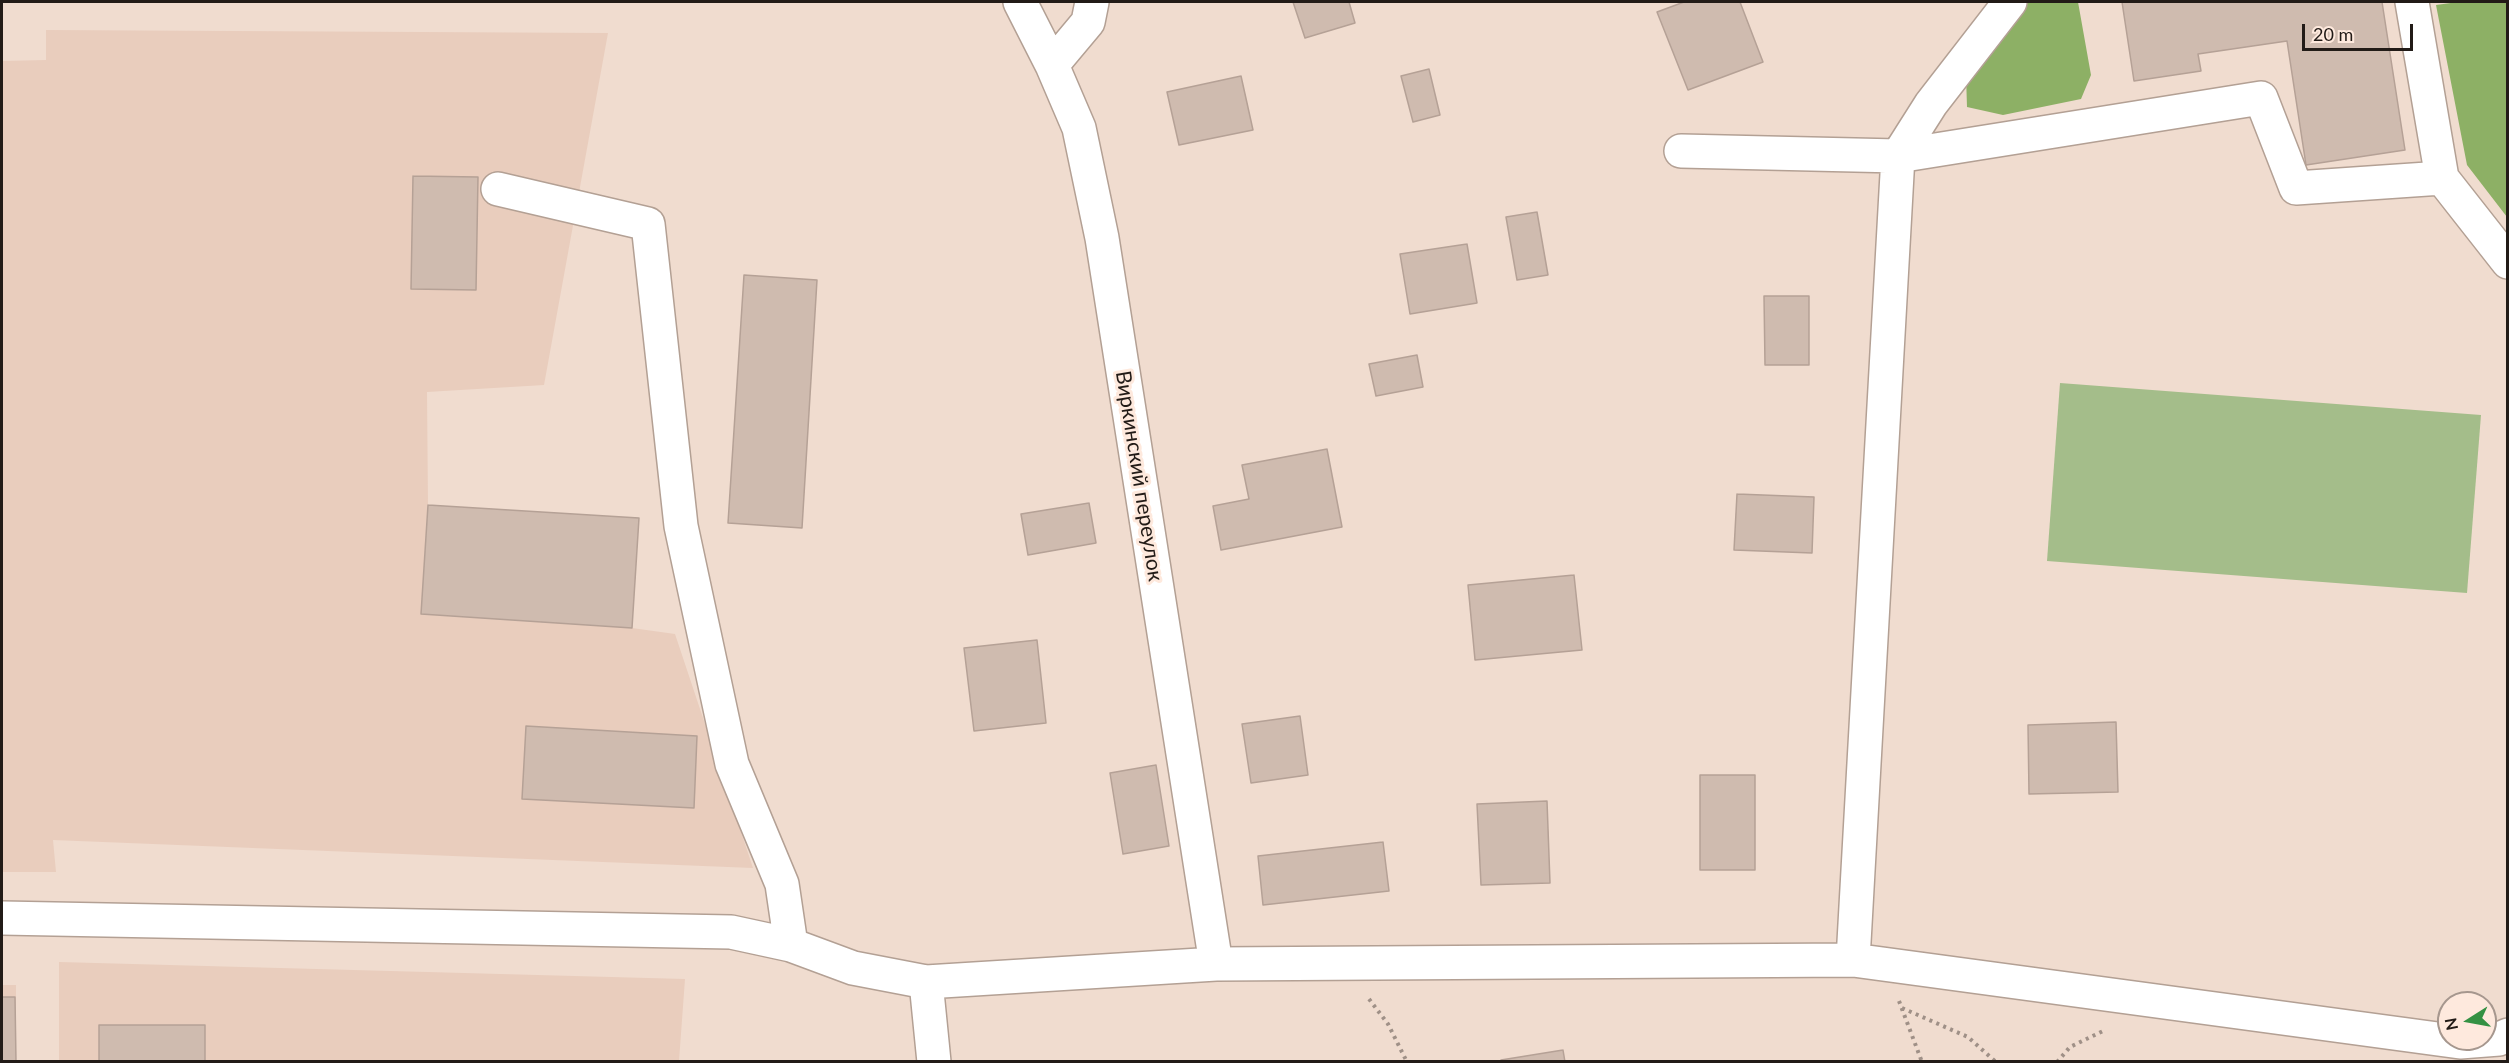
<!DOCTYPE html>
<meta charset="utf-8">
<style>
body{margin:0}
#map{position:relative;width:2509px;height:1063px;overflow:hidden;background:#f0dccf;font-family:Lato,sans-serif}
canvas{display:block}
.frame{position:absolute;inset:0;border:3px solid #221b17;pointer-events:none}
.north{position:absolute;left:2437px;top:991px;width:60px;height:60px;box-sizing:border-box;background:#fee9dd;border:2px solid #a6978e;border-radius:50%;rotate:259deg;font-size:16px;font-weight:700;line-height:24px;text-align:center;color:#221b17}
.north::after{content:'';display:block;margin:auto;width:21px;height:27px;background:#349143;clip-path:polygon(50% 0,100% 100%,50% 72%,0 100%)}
.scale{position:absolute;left:2302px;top:24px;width:111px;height:27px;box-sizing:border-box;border:3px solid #221b17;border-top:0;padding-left:8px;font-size:18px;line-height:21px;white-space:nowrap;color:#221b17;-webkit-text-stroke:4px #fee9dd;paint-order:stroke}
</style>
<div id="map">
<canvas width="2509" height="1063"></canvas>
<div class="frame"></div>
<div class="north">N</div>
<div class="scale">20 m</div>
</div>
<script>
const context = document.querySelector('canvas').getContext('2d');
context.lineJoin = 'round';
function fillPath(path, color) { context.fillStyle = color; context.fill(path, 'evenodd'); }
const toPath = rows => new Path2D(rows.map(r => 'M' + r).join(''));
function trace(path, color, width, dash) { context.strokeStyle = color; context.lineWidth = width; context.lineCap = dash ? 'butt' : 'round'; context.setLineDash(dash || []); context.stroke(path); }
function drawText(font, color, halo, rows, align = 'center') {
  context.font = font + ' Lato,sans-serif'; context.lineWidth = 6; context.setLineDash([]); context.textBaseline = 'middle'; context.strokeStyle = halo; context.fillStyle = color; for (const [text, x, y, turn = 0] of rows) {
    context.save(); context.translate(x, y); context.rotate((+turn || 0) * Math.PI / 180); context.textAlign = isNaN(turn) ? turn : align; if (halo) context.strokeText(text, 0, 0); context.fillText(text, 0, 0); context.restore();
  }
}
fillPath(toPath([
 [46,30,608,33,544,385,427,392,428,505,421,614,632,628,675,634,753,868,53,840,56,872,2,872,2,61,46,60],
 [59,962,685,979,679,1061,59,1061],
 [2,985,16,985,16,1061,2,1062]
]), '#e9cdbd');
fillPath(toPath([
 [2060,383,2481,415,2467,593,2047,561]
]), '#a4bd8a');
fillPath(toPath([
 [2007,2,2078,2,2091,75,2081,99,2003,115,1967,107,1966,75],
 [2458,2,2507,2,2507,217,2467,165,2436,5]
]), '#8db065');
const building = toPath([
 [1293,2,1349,2,1355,23,1305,38,1293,2],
 [1684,2,1740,2,1763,62,1688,90,1657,12,1684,2],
 [2122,2,2382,2,2405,150,2306,165,2287,41,2198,54,2201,71,2134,81,2122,2],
 [1429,69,1440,115,1413,122,1401,76,1429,69],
 [1241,76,1253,130,1179,145,1167,92,1241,76],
 [413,176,478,177,476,290,411,289,413,176],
 [1537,212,1548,275,1517,280,1506,217,1537,212],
 [1467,244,1477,303,1410,314,1400,254,1467,244],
 [744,275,817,280,802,528,728,523,744,275],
 [1764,296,1809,296,1809,365,1765,365,1764,296],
 [1417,355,1423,387,1376,396,1369,364,1417,355],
 [1327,449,1342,527,1221,550,1213,506,1249,499,1242,465,1327,449],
 [1737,494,1814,497,1812,553,1734,550,1737,494],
 [1089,503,1096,543,1028,555,1021,514,1089,503],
 [428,505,639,518,632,628,421,614,428,505],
 [1574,575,1582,650,1475,660,1468,585,1574,575],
 [1037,640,1046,723,974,731,964,648,1037,640],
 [1300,716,1308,775,1251,783,1242,724,1300,716],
 [2116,722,2118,792,2029,794,2028,725,2116,722],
 [526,726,697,736,694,808,522,799,526,726],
 [1156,765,1169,846,1123,854,1110,773,1156,765],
 [1700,775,1755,775,1755,870,1700,870,1700,775],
 [1547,801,1550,883,1481,885,1477,804,1547,801],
 [1383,842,1389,891,1263,905,1258,856,1383,842],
 [2,997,15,997,16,1062,2,1062,2,997],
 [99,1025,205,1025,205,1062,99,1062,99,1025],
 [1563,1050,1565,1062,1502,1062,1501,1060,1563,1050]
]);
fillPath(building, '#cfbbaf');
trace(building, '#b5a196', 1.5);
const minor = toPath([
 [1020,2,1052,65,1079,128,1102,238,1216,964],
 [2412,2,2442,178,2508,262],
 [1052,65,1088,22,1092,2],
 [1681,151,1898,156,1931,104,2010,2],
 [498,189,648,224,681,526,732,764,782,884,791,945],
 [2,918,731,932,791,945,853,968,926,982,1216,964,1853,960,2460,1042,2499,1039,2508,1035],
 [1853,960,1898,156,2261,98,2296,188,2442,178],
 [926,982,934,1062]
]);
trace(minor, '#b3a094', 36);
trace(toPath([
 [1369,999,1388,1024,1407,1062],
 [1899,1001,1922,1062],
 [1902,1008,1968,1037,1996,1062],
 [2057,1062,2070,1047,2103,1031]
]), '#9f9087', 4, [3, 4.5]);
trace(minor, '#fff', 33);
drawText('21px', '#221b17', '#fee9dd', [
 ["Виркинский переулок",1139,476,81]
]);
</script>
